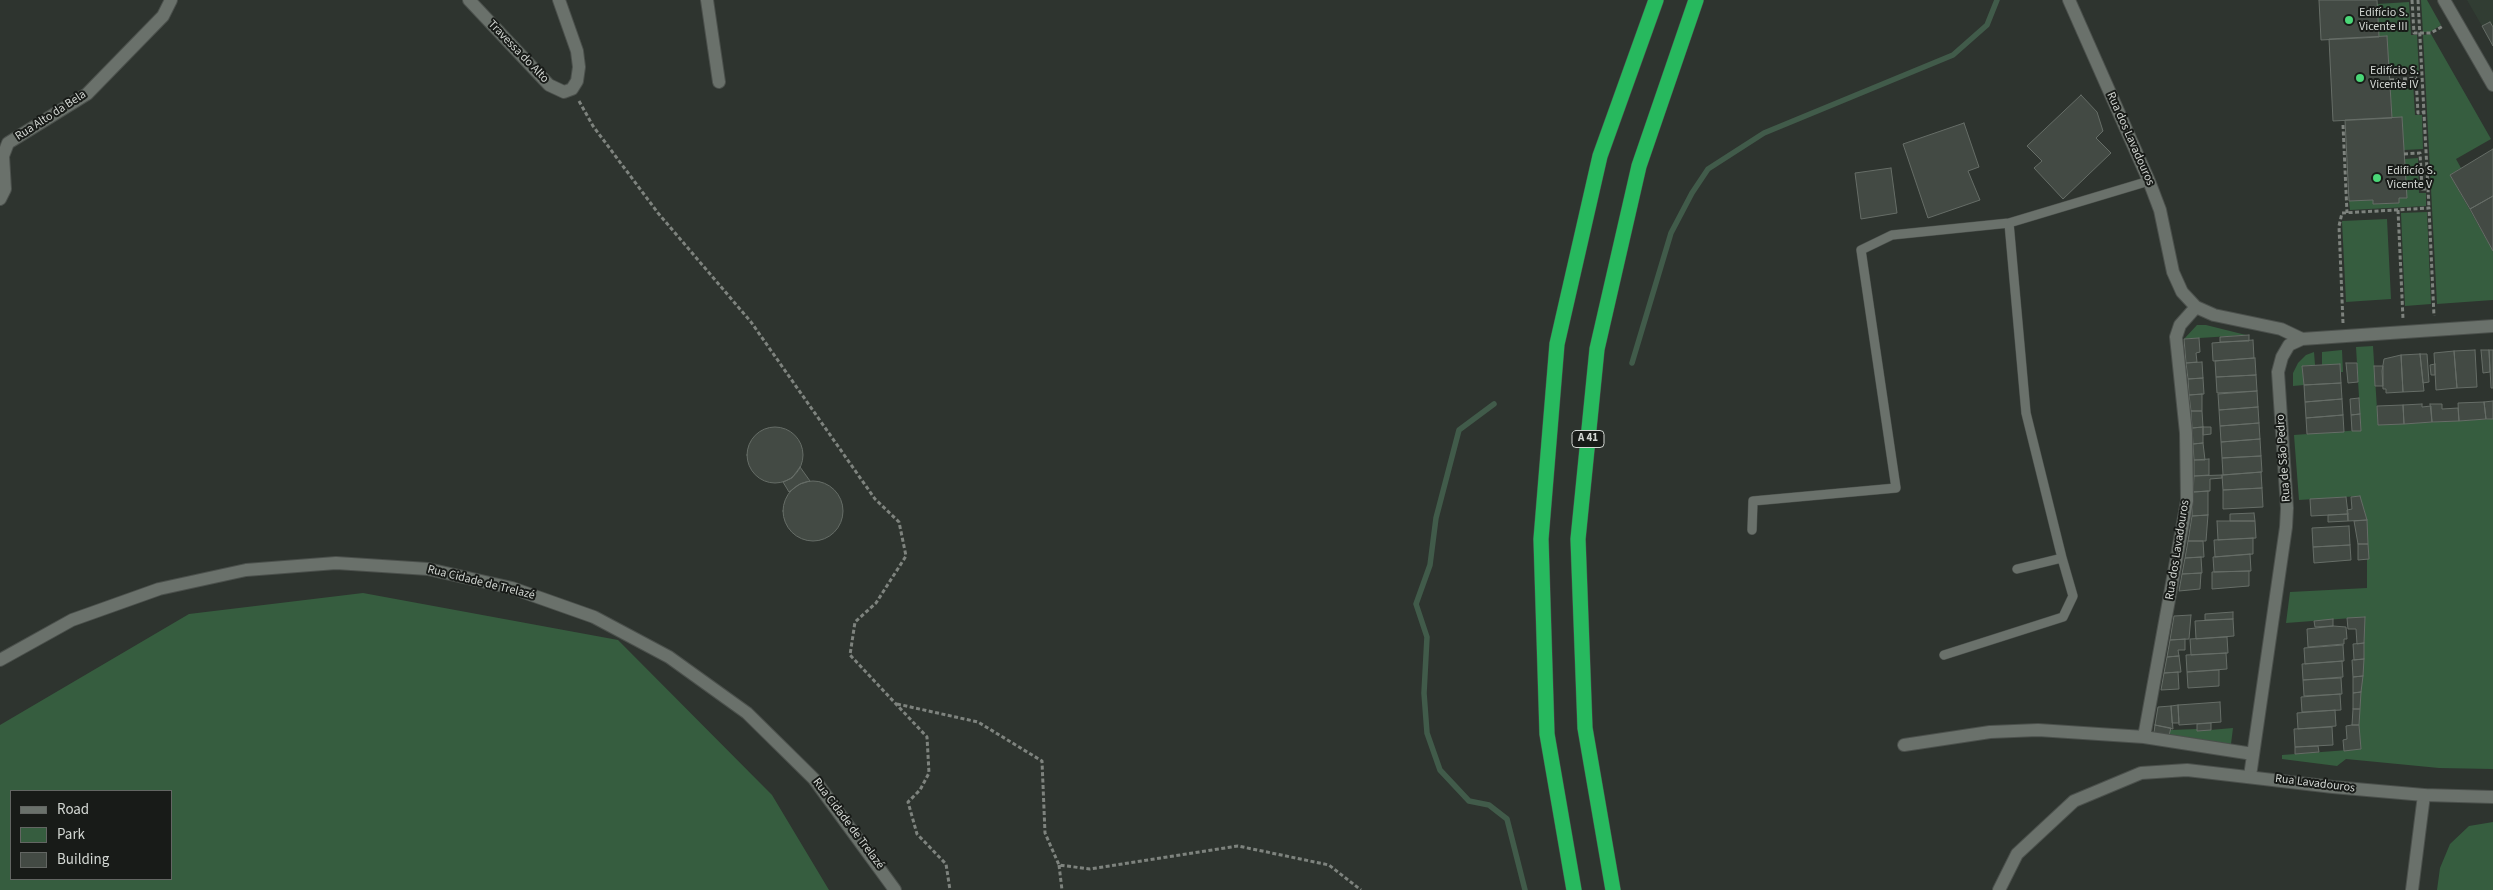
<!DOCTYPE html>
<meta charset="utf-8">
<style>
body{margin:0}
#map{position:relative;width:2493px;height:890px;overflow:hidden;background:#2e342f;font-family:"Source Sans 3",sans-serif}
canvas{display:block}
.legend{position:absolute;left:10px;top:790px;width:162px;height:90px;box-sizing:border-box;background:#181b18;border:1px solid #636663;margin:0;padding:6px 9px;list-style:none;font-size:15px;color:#d3d7d3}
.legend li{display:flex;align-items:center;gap:10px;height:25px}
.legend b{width:25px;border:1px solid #636663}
</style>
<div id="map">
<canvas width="2493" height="890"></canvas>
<ul class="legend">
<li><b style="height:6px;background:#6a716b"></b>Road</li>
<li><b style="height:14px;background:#365d3f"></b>Park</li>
<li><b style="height:14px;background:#434a44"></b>Building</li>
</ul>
</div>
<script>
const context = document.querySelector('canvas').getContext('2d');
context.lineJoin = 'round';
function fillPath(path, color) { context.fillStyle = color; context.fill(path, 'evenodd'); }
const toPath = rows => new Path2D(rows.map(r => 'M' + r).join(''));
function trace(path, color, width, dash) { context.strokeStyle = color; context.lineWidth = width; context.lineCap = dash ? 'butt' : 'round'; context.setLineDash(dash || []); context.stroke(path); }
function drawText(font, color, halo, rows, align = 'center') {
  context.font = font + ' "Source Sans 3",sans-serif'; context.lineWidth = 4; context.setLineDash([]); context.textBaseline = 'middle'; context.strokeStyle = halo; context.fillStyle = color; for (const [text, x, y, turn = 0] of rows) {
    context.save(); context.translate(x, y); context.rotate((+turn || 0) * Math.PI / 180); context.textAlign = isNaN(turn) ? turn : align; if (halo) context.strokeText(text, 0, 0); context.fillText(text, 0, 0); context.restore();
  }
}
fillPath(toPath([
 [2467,0,2493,0,2493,46,2482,26]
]), '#313d33');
fillPath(toPath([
 [2421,0,2427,0,2441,25,2430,32,2423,32],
 [2409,2,2411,35,2417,35,2419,73,2389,75,2387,37,2379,37,2377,4],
 [2431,34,2491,139,2456,159,2461,168,2450,175,2493,251,2493,300,2437,304,2423,35],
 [2413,82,2415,115,2422,115,2423,149,2404,150,2402,118,2392,118,2390,84],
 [2418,158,2419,193,2426,193,2426,206,2350,210,2349,201,2373,200,2374,204,2399,203,2399,198,2406,198,2405,159],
 [2427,212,2431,304,2405,306,2401,213],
 [2387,219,2391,299,2346,302,2342,221],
 [2197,325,2206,325,2246,335,2184,339],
 [2373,346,2378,425,2493,419,2493,769,2439,768,2346,759,2337,766,2282,759,2282,755,2361,749,2359,725,2365,617,2286,623,2290,592,2367,588,2367,520,2360,496,2299,500,2294,435,2361,430,2356,347],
 [2342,350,2343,372,2341,372,2340,364,2322,365,2322,352],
 [2314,352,2315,365,2302,366,2304,385,2293,386,2293,373,2298,363,2306,355],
 [363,593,618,640,772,795,829,890,0,890,0,725,189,614],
 [11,791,171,791,171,879,11,879],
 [2233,728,2231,744,2169,735,2170,730,2197,729,2198,731],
 [2493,822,2493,890,2437,890,2440,868,2450,844,2469,826]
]), '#365d3f');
trace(toPath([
 [1632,363,1671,233,1692,193,1708,169,1764,133,1953,55,1987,25,1997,0],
 [1494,404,1459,430,1436,518,1430,565,1416,604,1427,637,1424,693,1427,733,1440,770,1469,801,1489,805,1507,819,1525,890]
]), '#415b4a', 5.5);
const building = toPath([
 [2319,0,2377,0,2379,37,2321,40,2319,0],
 [2490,22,2493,27,2493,46,2482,26,2490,22],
 [2387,36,2392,118,2333,121,2329,39,2387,36],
 [2081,95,2097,112,2103,131,2096,138,2111,153,2063,199,2034,168,2042,161,2027,146,2081,95],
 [2402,117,2407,198,2399,198,2399,203,2373,204,2373,200,2349,201,2345,120,2402,117],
 [1964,123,1979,167,1968,171,1980,200,1928,218,1903,144,1964,123],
 [2493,149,2493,196,2470,209,2450,175,2493,149],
 [1891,168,1897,213,1861,219,1855,173,1891,168],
 [2493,196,2493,251,2470,209,2493,196],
 [2249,335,2249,341,2220,342,2220,337,2249,335],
 [2199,338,2200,352,2196,353,2197,362,2186,363,2184,339,2199,338],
 [2253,340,2254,358,2213,361,2212,343,2253,340],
 [2475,350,2477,387,2457,388,2454,351,2475,350],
 [2481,350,2489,350,2490,372,2483,373,2481,350],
 [2489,350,2493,350,2493,388,2491,388,2489,350],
 [2454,351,2457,388,2436,390,2434,353,2454,351],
 [2420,354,2424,391,2403,392,2401,355,2420,354],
 [2420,354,2427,354,2429,382,2423,383,2420,354],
 [2401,355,2403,392,2386,393,2386,389,2383,389,2382,371,2384,359,2401,355],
 [2255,358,2256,375,2216,377,2215,361,2255,358],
 [2202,362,2203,378,2188,379,2186,363,2202,362],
 [2346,363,2357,363,2358,382,2348,383,2346,363],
 [2340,364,2341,383,2304,385,2302,366,2340,364],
 [2435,364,2435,375,2431,375,2430,365,2435,364],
 [2374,366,2383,366,2383,386,2375,386,2374,366],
 [2256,375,2257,391,2217,393,2216,377,2256,375],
 [2203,378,2204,394,2189,395,2188,379,2203,378],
 [2341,383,2342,399,2305,402,2304,385,2341,383],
 [2257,391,2258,407,2219,410,2218,394,2257,391],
 [2202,394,2202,411,2191,411,2189,395,2202,394],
 [2359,398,2360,414,2351,415,2350,399,2359,398],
 [2342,399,2343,415,2306,418,2305,402,2342,399],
 [2493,401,2493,419,2486,419,2484,402,2493,401],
 [2484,402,2486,419,2459,421,2458,403,2484,402],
 [2422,404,2422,407,2431,406,2432,422,2404,424,2403,405,2422,404],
 [2430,404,2442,404,2442,409,2458,408,2459,421,2432,422,2430,404],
 [2403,405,2404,424,2378,425,2377,406,2403,405],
 [2258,407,2259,423,2220,426,2219,410,2258,407],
 [2191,411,2202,411,2203,427,2192,428,2191,411],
 [2360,414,2361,431,2352,431,2351,415,2360,414],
 [2343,415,2344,432,2307,434,2306,418,2343,415],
 [2259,423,2260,439,2221,442,2220,426,2259,423],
 '747 455a28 28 0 1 1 56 0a28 28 0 1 1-56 0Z',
 [2203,427,2203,443,2193,444,2192,428,2203,427],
 [2203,427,2211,427,2211,434,2203,435,2203,427],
 [2260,439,2261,456,2222,458,2221,442,2260,439],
 [2203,443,2205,460,2194,460,2193,444,2203,443],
 [2261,456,2262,472,2223,475,2222,458,2261,456],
 [2209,459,2209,475,2194,476,2194,460,2209,459],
 [800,467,810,481,800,484,789,492,783,482,792,478,800,467],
 [2261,472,2262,488,2223,490,2222,475,2261,472],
 [2222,475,2222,478,2210,479,2210,491,2193,492,2194,476,2222,475],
 '783 511a30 30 0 1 1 60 0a30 30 0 1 1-60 0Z',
 [2262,488,2263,507,2223,509,2223,490,2262,488],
 [2208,491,2208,515,2192,516,2193,492,2208,491],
 [2360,496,2367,520,2348,521,2347,510,2352,509,2351,497,2360,496],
 [2346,497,2348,514,2311,516,2310,499,2346,497],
 [2254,513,2255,521,2230,521,2230,514,2254,513],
 [2348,514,2348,521,2328,522,2328,515,2348,514],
 [2208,515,2206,541,2188,541,2192,516,2208,515],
 [2367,520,2368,544,2358,544,2354,521,2367,520],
 [2217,521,2255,521,2256,538,2218,540,2217,521],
 [2349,526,2350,545,2313,547,2312,528,2349,526],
 [2253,538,2253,554,2215,557,2214,540,2253,538],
 [2188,541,2203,541,2204,557,2185,558,2188,541],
 [2358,544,2368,544,2369,559,2358,560,2358,544],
 [2350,545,2351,560,2314,563,2313,547,2350,545],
 [2250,554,2251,571,2214,572,2213,557,2250,554],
 [2201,557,2202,573,2182,574,2185,558,2201,557],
 [2249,571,2249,586,2212,589,2212,572,2249,571],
 [2201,573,2200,589,2179,591,2182,574,2201,573],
 [2233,612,2233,619,2205,620,2205,614,2233,612],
 [2191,615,2189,639,2170,640,2174,616,2191,615],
 [2365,617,2364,643,2357,644,2356,629,2348,629,2347,618,2365,617],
 [2233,619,2234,636,2196,639,2195,621,2233,619],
 [2333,619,2333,626,2315,627,2314,621,2333,619],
 [2333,626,2346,627,2347,639,2344,639,2344,644,2308,647,2307,629,2333,626],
 [2227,637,2228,653,2191,655,2190,639,2227,637],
 [2185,639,2185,650,2178,650,2179,656,2167,657,2170,640,2185,639],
 [2364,643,2364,659,2354,660,2353,644,2364,643],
 [2343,645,2344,661,2305,664,2304,648,2343,645],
 [2226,653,2227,669,2187,672,2186,655,2226,653],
 [2179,656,2181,672,2164,673,2167,657,2179,656],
 [2364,659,2363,676,2353,677,2352,660,2364,659],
 [2342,661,2343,677,2303,680,2302,664,2342,661],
 [2219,670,2219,686,2188,688,2187,672,2219,670],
 [2178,672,2179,689,2161,690,2164,673,2178,672],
 [2363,676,2361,692,2353,693,2353,677,2363,676],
 [2341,678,2342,694,2304,696,2303,680,2341,678],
 [2361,692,2360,709,2353,709,2353,693,2361,692],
 [2340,694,2341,710,2302,712,2301,697,2340,694],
 [2220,702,2221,722,2179,725,2178,705,2220,702],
 [2178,705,2179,723,2172,723,2171,706,2178,705],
 [2171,706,2173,729,2155,725,2158,707,2171,706],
 [2353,709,2360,709,2359,725,2352,725,2353,709],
 [2335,710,2336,726,2298,729,2297,713,2335,710],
 [2211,723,2211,730,2197,731,2197,724,2211,723],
 [2155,725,2171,728,2169,735,2154,733,2155,725],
 [2352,725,2359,725,2361,749,2344,751,2343,740,2347,739,2346,726,2352,725],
 [2332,727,2333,745,2295,747,2294,729,2332,727],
 [2318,746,2319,752,2295,754,2295,747,2318,746]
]);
fillPath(building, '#434a44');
trace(building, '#666d67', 1);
const lane = toPath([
 [2009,223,2026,413,2062,558,2017,569],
 [1752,530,1753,501,1896,488,1861,250,1892,235,2009,223,2149,181],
 [1944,655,2063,617,2073,596,2062,558]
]);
const street = toPath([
 [469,0,549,85,564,92,572,89,577,81,579,67,577,51,559,0],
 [707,0,719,82],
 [2069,0,2149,181,2160,210,2173,272,2182,292,2196,307,2214,315,2281,329,2302,339],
 [2444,0,2493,85],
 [0,199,5,189,3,156,8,143,87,94,163,16,171,0],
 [2144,737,2187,501,2186,433,2176,337,2180,325,2196,307],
 [1904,745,1990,732,2038,730,2144,737,2253,754],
 [2250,776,2286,527,2287,508,2278,372,2282,357,2289,345,2302,339,2493,326],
 [2412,890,2424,795]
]);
const secondary = toPath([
 [0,660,72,620,159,589,246,570,336,563,428,569,512,588,594,617,669,657,747,713,814,779,895,890],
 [1999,890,2017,854,2074,801,2141,773,2187,770,2333,787,2424,795,2493,797]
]);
const highway = toPath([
 [1574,890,1547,734,1541,539,1557,344,1600,156,1656,0],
 [1613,890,1585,728,1578,539,1597,349,1639,166,1696,0]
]);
trace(lane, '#4b504c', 10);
trace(street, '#4b504c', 14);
trace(secondary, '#4b504c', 14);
trace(highway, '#4b504c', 16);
trace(toPath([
 [2412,0,2414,33,2431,33,2443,26],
 [2418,0,2429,208],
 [2390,80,2416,78,2418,113,2424,112],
 [579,101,593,126,658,213,751,322,875,499,899,522,906,556,876,603,855,622,850,655,927,737,929,773,920,790,908,802,917,834,946,864,950,890],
 [2343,125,2347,213],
 [2404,154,2420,153,2422,189,2428,189],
 [2398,210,2403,319],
 [2343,323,2339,226,2342,213,2429,208,2434,316],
 [897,704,978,722,1042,761,1045,833,1059,865,1090,869,1238,846,1329,865,1361,890],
 [1059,865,1062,890]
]), '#7e837e', 3, [4, 2.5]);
trace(lane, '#6a716b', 9);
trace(street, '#6a716b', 12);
trace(secondary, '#6a716b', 12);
trace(highway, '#27b95e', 15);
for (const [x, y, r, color] of [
 [2349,20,5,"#4ad677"],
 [2360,78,5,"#4ad677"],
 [2377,178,5,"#4ad677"]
]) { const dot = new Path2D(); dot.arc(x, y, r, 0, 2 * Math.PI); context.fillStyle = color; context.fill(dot); trace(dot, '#181b18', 2); }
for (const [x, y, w] of [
 [1588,439,32]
]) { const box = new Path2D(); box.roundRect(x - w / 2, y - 8.5, w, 17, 4); context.fillStyle = '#181b18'; context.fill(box); trace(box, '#d3d7d3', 1); }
drawText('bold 11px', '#d3d7d3', null, [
 ["A 41",1588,439]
]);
drawText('12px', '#d3d7d3', '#181b18', [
 ["Edifício S.",2359,13],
 ["Vicente III",2359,27],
 ["Edifício S.",2370,71],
 ["Vicente IV",2370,85],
 ["Edificío S.",2387,171],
 ["Vicente V",2387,185]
], 'left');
drawText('12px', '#d3d7d3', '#181b18', [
 ["Travessa do Alto",518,52,46],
 ["Rua Alto da Bela",51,116,-33],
 ["Rua dos Lavadouros",2130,139,66],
 ["Rua de São Pedro",2284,458,-94],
 ["Rua dos Lavadouros",2178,550,-81],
 ["Rua Cidade de Trelazé",481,583,14],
 ["Rua Lavadouros",2315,784,7],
 ["Rua Cidade de Trelazé",848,824,53]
]);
</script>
